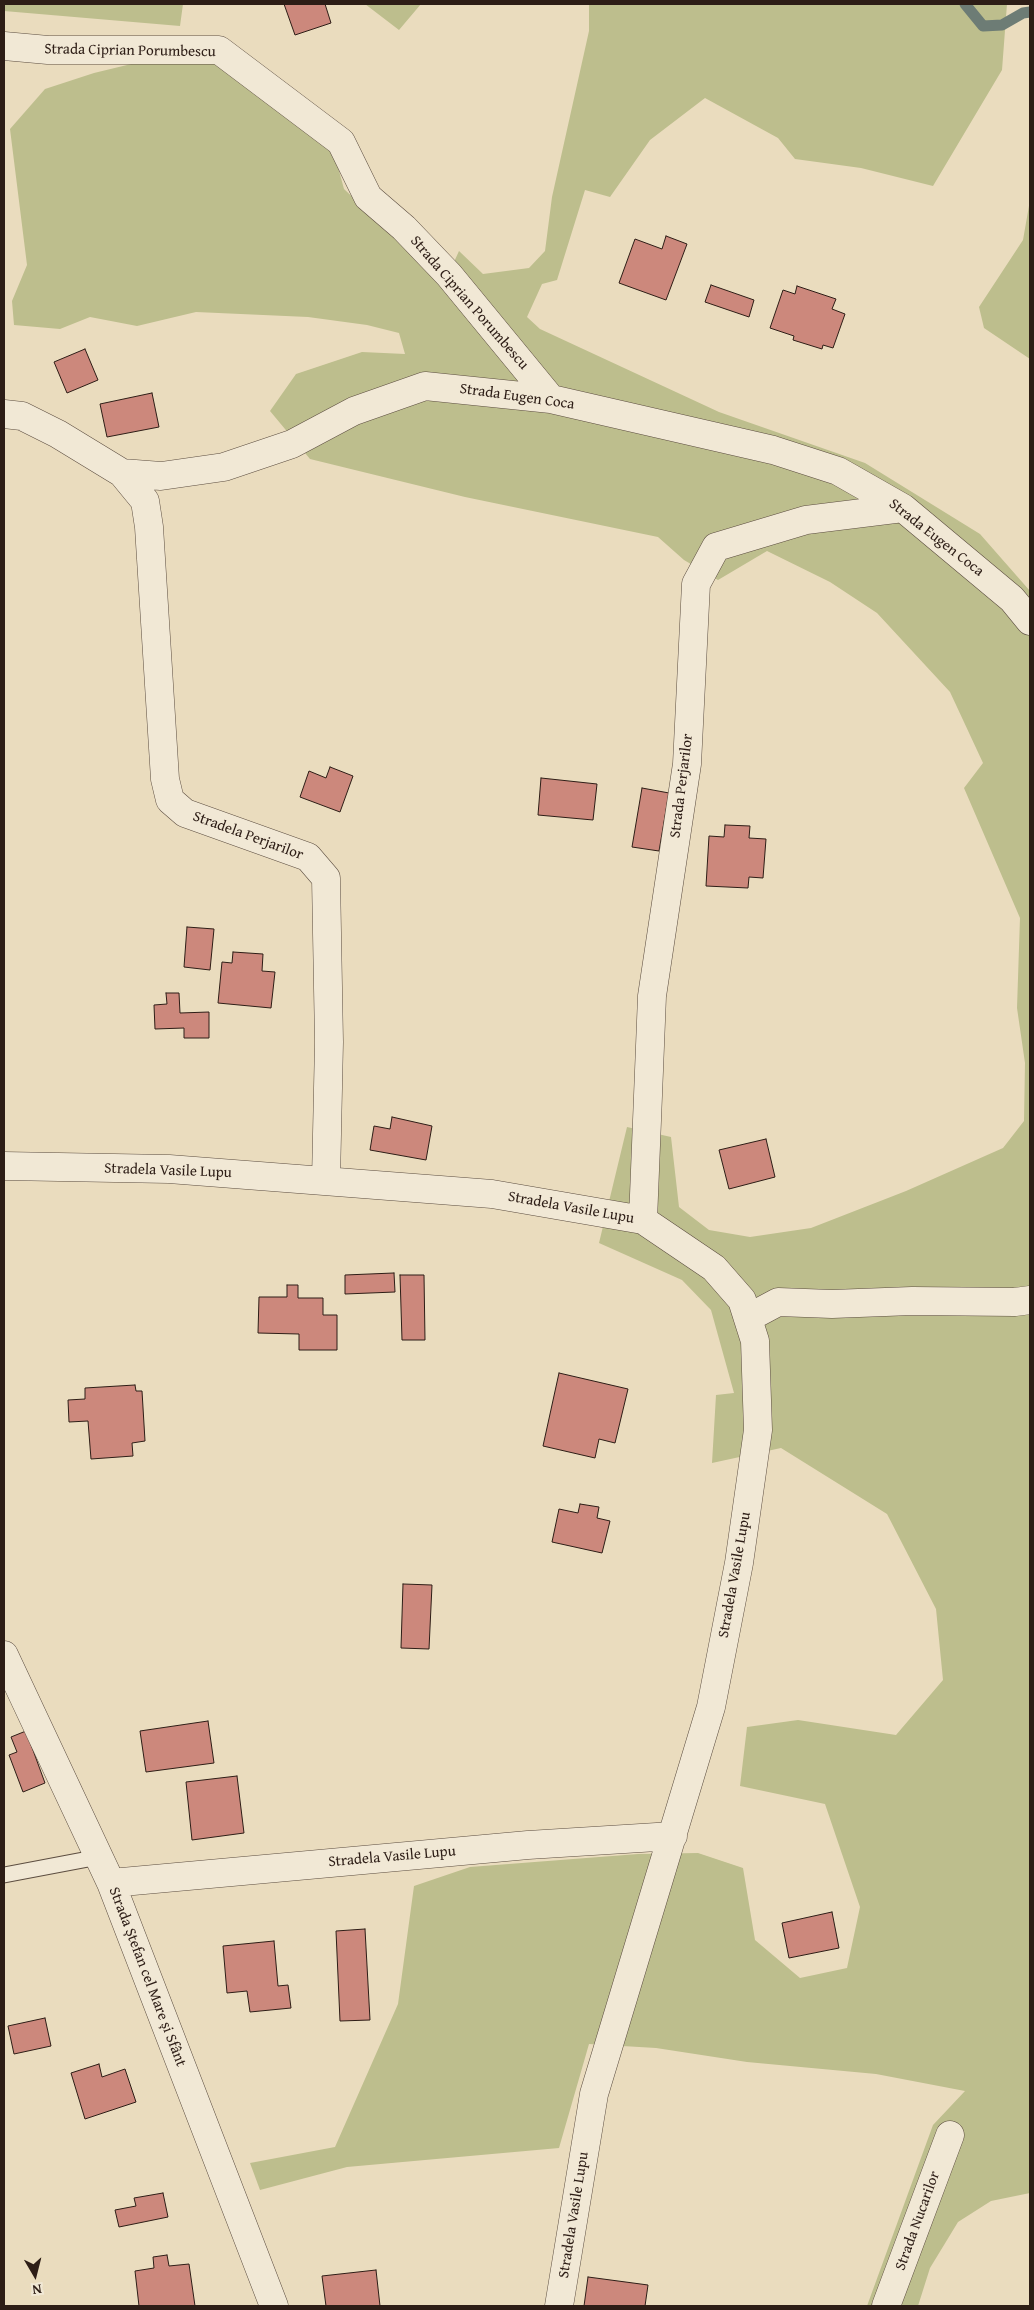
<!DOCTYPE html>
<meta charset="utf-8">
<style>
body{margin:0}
#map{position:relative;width:1034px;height:2310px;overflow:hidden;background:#eadcbe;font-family:"Gentium Book Plus",serif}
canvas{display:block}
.frame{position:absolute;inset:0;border:5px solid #2d1d16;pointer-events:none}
.north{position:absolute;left:10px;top:2250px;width:50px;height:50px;-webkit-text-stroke:4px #f1e8d5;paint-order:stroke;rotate:172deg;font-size:14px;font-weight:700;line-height:20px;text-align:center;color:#2d1d16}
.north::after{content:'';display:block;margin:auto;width:18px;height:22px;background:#2d1d16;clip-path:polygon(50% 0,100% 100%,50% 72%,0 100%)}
</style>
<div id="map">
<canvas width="1034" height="2310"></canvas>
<div class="frame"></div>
<div class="north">N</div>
</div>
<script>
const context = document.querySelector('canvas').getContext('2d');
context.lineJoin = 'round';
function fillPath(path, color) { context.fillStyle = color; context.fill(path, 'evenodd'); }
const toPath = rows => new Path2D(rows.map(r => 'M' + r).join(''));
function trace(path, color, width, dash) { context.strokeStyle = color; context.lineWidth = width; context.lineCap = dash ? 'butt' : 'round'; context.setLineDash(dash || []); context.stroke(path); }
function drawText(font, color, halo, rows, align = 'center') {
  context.font = font + ' "Gentium Book Plus",serif'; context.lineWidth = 5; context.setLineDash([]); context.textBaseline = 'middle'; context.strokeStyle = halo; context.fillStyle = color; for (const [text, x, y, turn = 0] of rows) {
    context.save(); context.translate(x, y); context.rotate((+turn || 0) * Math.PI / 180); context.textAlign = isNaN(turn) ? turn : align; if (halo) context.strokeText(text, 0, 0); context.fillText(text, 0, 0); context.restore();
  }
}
fillPath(toPath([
 [4,4,183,4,180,26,4,11],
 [365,4,421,4,399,30],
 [589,4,1007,4,1002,70,933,186,861,168,795,159,778,138,705,98,650,140,610,197,585,190,557,280,542,284,527,317,540,329,719,412,865,463,980,534,1030,591,1030,2193,991,2201,958,2222,930,2268,918,2306,867,2306,933,2125,965,2091,876,2074,747,2062,656,2048,589,2044,559,2148,347,2167,260,2190,250,2163,335,2147,398,2004,414,1886,470,1867,638,1854,698,1853,743,1868,755,1940,800,1978,847,1968,860,1907,825,1804,740,1786,747,1727,798,1720,896,1735,943,1680,936,1609,887,1514,781,1448,712,1463,716,1395,734,1393,711,1310,682,1280,599,1243,627,1127,671,1137,679,1207,709,1230,750,1237,811,1228,906,1191,1003,1148,1024,1121,1025,1063,1017,1008,1020,918,964,788,983,763,950,692,877,613,830,582,767,551,718,580,684,560,658,537,465,497,310,459,270,411,296,374,362,352,405,354,399,333,367,325,308,317,196,312,137,326,90,317,60,329,14,325,12,301,27,265,10,129,45,89,94,73,156,58,216,62,333,149,344,189,444,284,459,251,483,274,529,268,545,251,552,197,589,31],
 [1030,200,1030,359,984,328,979,307,1023,240]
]), '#bdbe8d');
trace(toPath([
 [965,4,983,26,1002,25,1023,13,1030,12]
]), '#6d7c75', 11);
const building = toPath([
 [284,4,325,4,331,23,295,35,284,4],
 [666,236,687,244,666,300,619,283,635,239,662,249,666,236],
 [711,285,754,300,749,317,705,302,711,285],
 [797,286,836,299,832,309,845,314,833,348,823,345,822,349,793,340,794,336,770,328,783,290,795,294,797,286],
 [85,349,98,380,67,393,54,362,85,349],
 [152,393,159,427,107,437,100,404,152,393],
 [330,767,353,776,340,812,300,797,309,771,326,778,330,767],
 [541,778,597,784,593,820,538,815,541,778],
 [642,788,669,793,659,851,632,847,642,788],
 [725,825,750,826,749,838,766,839,763,878,749,877,748,888,706,886,709,836,724,837,725,825],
 [187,927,214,929,210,970,184,967,187,927],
 [233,952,263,954,262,971,275,972,271,1008,218,1003,222,962,232,963,233,952],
 [166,993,179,993,180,1013,209,1012,209,1038,184,1038,184,1028,155,1029,154,1005,167,1004,166,993],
 [392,1117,432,1126,426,1160,370,1150,374,1126,390,1129,392,1117],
 [766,1139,775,1177,729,1189,719,1150,766,1139],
 [394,1273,395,1292,345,1294,345,1275,394,1273],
 [400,1275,424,1275,425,1340,402,1340,400,1275],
 [287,1285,298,1285,298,1298,323,1298,323,1315,337,1315,337,1350,299,1350,299,1334,258,1333,259,1297,287,1297,287,1285],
 [559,1373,628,1389,615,1443,599,1439,595,1458,543,1446,559,1373],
 [135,1385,136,1391,142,1391,145,1441,132,1443,133,1456,91,1459,88,1421,69,1422,68,1400,85,1399,85,1388,135,1385],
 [580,1504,599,1507,597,1518,610,1521,602,1553,552,1542,559,1509,578,1513,580,1504],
 [403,1584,432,1585,429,1649,401,1648,403,1584],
 [208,1721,214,1763,146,1772,140,1731,208,1721],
 [26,1731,45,1783,23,1792,9,1755,17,1752,11,1737,26,1731],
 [237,1776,244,1833,192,1840,186,1782,237,1776],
 [832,1912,839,1948,789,1958,782,1923,832,1912],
 [365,1929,370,2020,340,2021,336,1931,365,1929],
 [274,1941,278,1986,288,1985,291,2008,250,2012,247,1991,227,1993,223,1946,274,1941],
 [45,2018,51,2046,14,2054,8,2026,45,2018],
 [99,2064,102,2077,125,2069,136,2102,85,2119,71,2073,99,2064],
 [163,2193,168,2217,119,2227,115,2210,136,2206,134,2198,163,2193],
 [167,2255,169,2266,189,2264,195,2306,139,2306,135,2271,154,2268,153,2257,167,2255],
 [376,2270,380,2306,326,2306,322,2276,376,2270],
 [588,2277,648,2285,645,2306,584,2306,588,2277]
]);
fillPath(building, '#cc887c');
trace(building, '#2d1d16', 1);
const lane = toPath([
 [4,1875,99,1857]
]);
const street = toPath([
 [4,46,48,50,219,50,341,142,368,197,404,228,449,275,551,399],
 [4,414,22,416,58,434,122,473,161,476,224,467,292,444,354,411,425,386,551,399,773,450,838,471,903,508,1012,599,1030,621],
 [122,473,145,501,149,527,165,779,170,800,185,813,308,857,326,878,329,1042,326,1180],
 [4,1166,169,1169,492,1194,643,1220,714,1268,742,1300,755,1341,758,1430,739,1563,711,1707,594,2094,559,2306],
 [643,1220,652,996,687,764,696,584,716,547,806,520,903,508],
 [748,1318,778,1302,832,1304,912,1301,1015,1302,1030,1300],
 [4,1655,111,1883,274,2306],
 [111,1883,528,1845,673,1836],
 [886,2306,950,2135]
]);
trace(lane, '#5c4d40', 17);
trace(street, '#5c4d40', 29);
trace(lane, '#f1e8d5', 15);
trace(street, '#f1e8d5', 28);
drawText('15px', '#2d1d16', '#f1e8d5', [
 ["Strada Ciprian Porumbescu",130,51,1],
 ["Strada Ciprian Porumbescu",469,303,49],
 ["Strada Eugen Coca",517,397,8],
 ["Strada Eugen Coca",936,538,38],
 ["Strada Perjarilor",682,786,-83],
 ["Stradela Perjarilor",248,836,20],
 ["Stradela Vasile Lupu",168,1171,2],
 ["Stradela Vasile Lupu",571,1208,10],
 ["Stradela Vasile Lupu",735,1575,-80],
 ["Stradela Vasile Lupu",392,1857,-5],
 ["Strada Ștefan cel Mare și Sfânt",147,1977,69],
 ["Stradela Vasile Lupu",574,2215,-81],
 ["Strada Nucarilor",918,2221,-70]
]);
</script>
